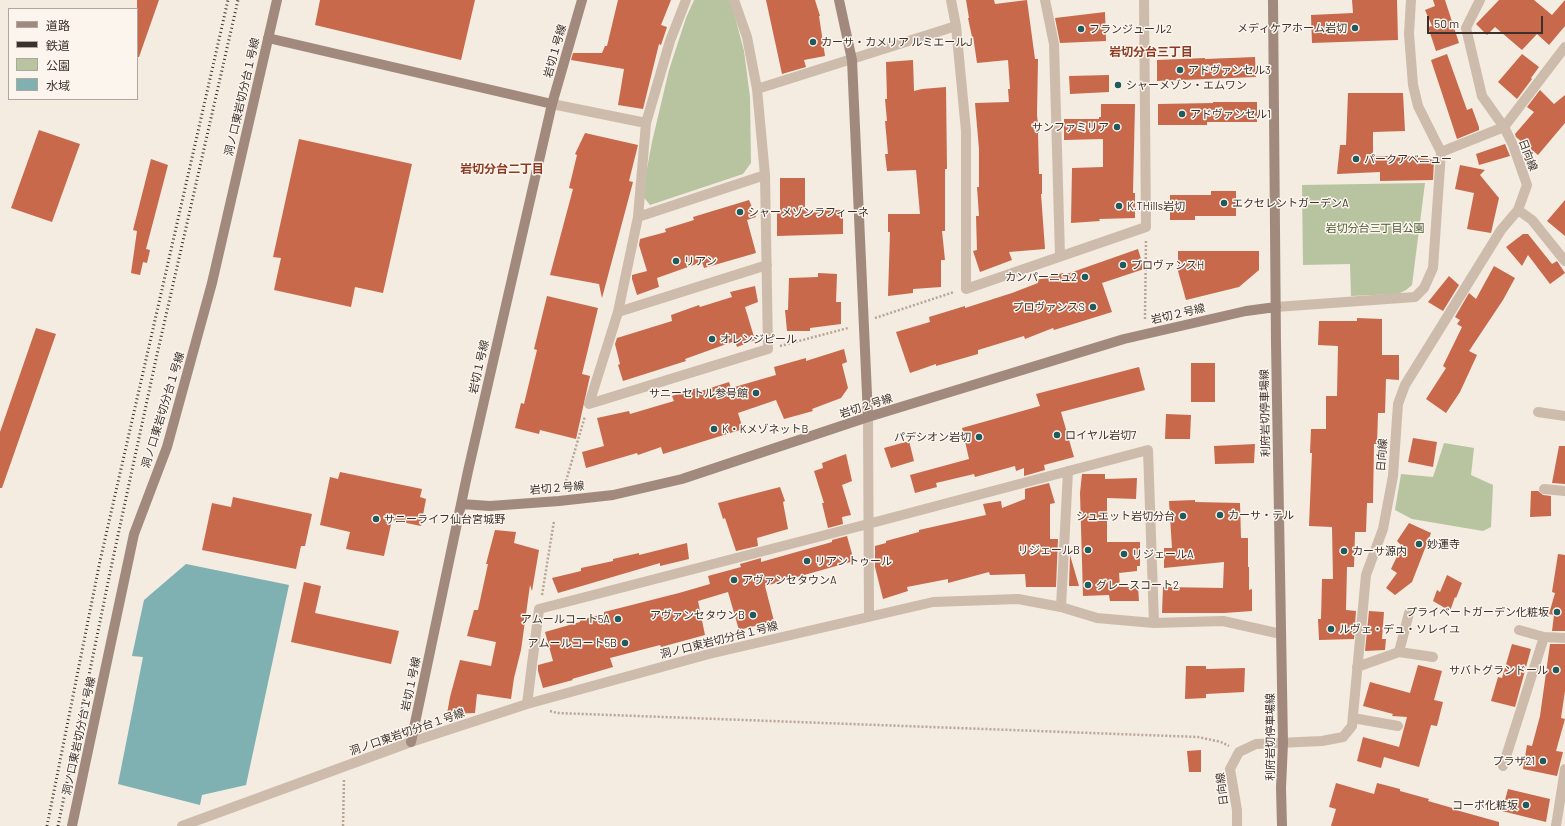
<!DOCTYPE html>
<meta charset="utf-8">
<style>
body{margin:0}
#map{position:relative;width:1565px;height:826px;overflow:hidden;background:#f4ebe1;font-family:Barlow,"Noto Sans JP",sans-serif}
canvas{display:block}
.legend{position:absolute;left:8px;top:8px;width:130px;height:92px;box-sizing:border-box;background:#fbf5ee;border:1px solid #aea6a0;margin:0;padding:5px 7px;list-style:none;font-size:12px;color:#3b302b}
.legend li{display:flex;align-items:center;gap:8px;height:20px}
.legend b{width:20px;border:1px solid #aea6a0}
.scale{position:absolute;left:1427px;top:16px;width:116px;height:18px;box-sizing:border-box;border:2px solid #3b302b;border-top:0;padding-left:5px;font-size:12px;line-height:14px;white-space:nowrap;color:#3b302b;-webkit-text-stroke:3px #fbf5ee;paint-order:stroke}
</style>
<div id="map">
<canvas width="1565" height="826"></canvas>
<ul class="legend">
<li><b style="height:5px;background:#a18a7d"></b>道路</li>
<li><b style="height:5px;background:#3b302b"></b>鉄道</li>
<li><b style="height:11px;background:#b8c4a0"></b>公園</li>
<li><b style="height:11px;background:#7fb0b2"></b>水域</li>
</ul>
<div class="scale">50 m</div>
</div>
<script>
const context = document.querySelector('canvas').getContext('2d');
context.lineJoin = 'round';
function fillPath(path, color) { context.fillStyle = color; context.fill(path, 'evenodd'); }
const toPath = rows => new Path2D(rows.map(r => 'M' + r).join(''));
function trace(path, color, width, dash) { context.strokeStyle = color; context.lineWidth = width; context.lineCap = dash ? 'butt' : 'round'; context.setLineDash(dash || []); context.stroke(path); }
function drawText(font, color, halo, rows, align = 'center') {
  context.font = font + ' Barlow,"Noto Sans JP",sans-serif'; context.lineWidth = 3; context.setLineDash([]); context.textBaseline = 'middle'; context.strokeStyle = halo; context.fillStyle = color; for (const [text, x, y, turn = 0] of rows) {
    context.save(); context.translate(x, y); context.rotate((+turn || 0) * Math.PI / 180); context.textAlign = isNaN(turn) ? turn : align; if (halo) context.strokeText(text, 0, 0); context.fillText(text, 0, 0); context.restore();
  }
}
fillPath(toPath([
 [694,0,729,0,734,13,744,51,750,97,751,163,743,174,650,205,642,195,652,142,669,70,686,18],
 [1425,183,1412,285,1406,290,1398,294,1351,296,1350,264,1303,265,1302,185],
 [1444,443,1474,448,1471,475,1493,485,1491,527,1483,531,1412,519,1395,510,1401,474,1433,477]
]), '#b8c4a0');
fillPath(toPath([
 [186,564,289,585,246,785,202,795,200,805,118,784,143,657,132,656,144,600]
]), '#7fb0b2');
fillPath(toPath([
 [137,0,159,0,139,57,137,57],
 [320,0,475,0,461,60,315,25],
 [618,0,671,0,661,25,667,27,661,45,659,44,643,109,618,105,624,69,571,60,573,53,602,53,605,46,607,46],
 [766,0,815,0,820,16,819,16,825,56,804,60,806,67,782,74],
 [966,0,994,0,995,4,1027,0,1035,59,1038,59,1037,115,1039,133,1038,133,1039,174,1042,174,1042,194,1041,194,1045,249,1009,252,1012,260,980,272,973,251,977,250,976,216,979,216,977,187,979,187,979,149,975,103,1009,102,1008,89,1010,89,1008,60,977,63,973,36,972,37,968,18,969,18],
 [1352,0,1397,0,1398,40,1312,43,1311,15,1353,13],
 [1433,0,1445,0,1459,43,1436,51,1428,27,1432,26,1425,10,1435,6],
 [1499,0,1534,0,1552,15,1565,0,1565,26,1549,45,1537,34,1522,50,1495,27,1487,35,1476,24],
 [1105,12,1106,41,1060,43,1055,18],
 [1447,54,1467,110,1472,108,1479,127,1479,130,1457,139,1431,60],
 [1522,54,1539,67,1531,78,1532,79,1517,99,1498,82],
 [1255,57,1256,77,1157,81,1157,60,1205,58,1205,59],
 [913,60,914,91,922,89,946,87,947,169,945,169,945,231,942,231,945,260,941,260,941,287,913,289,913,293,888,296,890,232,888,232,888,214,920,214,916,170,887,171,885,154,888,154,885,121,887,121,885,99,887,99,886,62],
 [1109,75,1109,92,1070,94,1069,76],
 [1540,90,1554,104,1565,95,1565,123,1538,155,1516,137,1515,134,1534,112,1527,107],
 [1348,93,1403,93,1405,131,1373,132,1373,156,1411,156,1434,160,1433,180,1380,181,1380,172,1337,174,1340,145,1346,145],
 [1213,102,1257,102,1257,122,1207,122,1207,125,1158,125,1158,104,1213,103],
 [1101,104,1135,104,1133,193,1135,193,1135,218,1099,219,1100,221,1071,223,1072,168,1103,167,1103,139,1064,140,1064,119,1099,119,1099,117,1101,117],
 [39,130,80,144,52,222,11,208],
 [585,133,638,145,629,181,633,182,602,298,599,284,550,275,573,189,569,188,577,155,575,154],
 [299,139,412,164,383,293,355,287,351,307,274,290,281,258,273,257],
 [1505,144,1510,156,1479,165,1476,154],
 [151,159,168,165,146,249,150,250,147,263,143,262,140,275,131,273,137,231,133,230],
 [1460,165,1485,170,1480,175,1499,198,1491,233,1467,229,1474,193,1455,189],
 [780,178,805,178,805,210,843,210,843,234,777,236,777,211,780,211],
 [1211,191,1236,191,1236,216,1195,216,1195,220,1170,220,1170,195,1211,195],
 [749,200,756,217,747,220,756,253,704,268,702,262,657,278,659,287,637,295,632,279,632,275,647,271,639,245,640,239,666,232,665,229,694,220,693,217],
 [1565,200,1565,236,1547,221],
 [1523,234,1528,234,1552,264,1557,261,1565,273,1550,284,1528,255,1522,266,1506,247],
 [1138,249,1144,269,1102,283,1112,312,1054,330,1053,328,1025,339,1024,336,978,350,978,354,936,366,936,364,910,373,896,332,930,322,929,317,965,306,965,308,1012,293,1038,283,1037,280,1063,273,1064,275],
 [1178,251,1259,251,1259,270,1239,287,1186,300,1178,271],
 [1494,266,1515,278,1503,300,1469,351,1477,355,1460,392,1446,413,1426,399,1446,368,1443,366,1462,327,1457,324,1460,320,1455,317,1469,293,1476,299],
 [818,273,837,274,836,302,841,302,841,324,810,328,810,331,787,331,785,310,788,310,789,278,818,277],
 [1449,276,1459,285,1443,311,1428,302],
 [755,286,758,302,745,307,755,340,737,347,735,341,685,359,686,361,623,381,618,365,620,364,615,344,617,338,672,321,671,315,699,305,700,307,732,297,730,292],
 [547,296,598,308,582,374,590,376,576,439,540,430,539,434,515,428,521,403,524,404,537,350,534,349],
 [1357,318,1382,319,1382,355,1399,355,1399,380,1386,379,1385,413,1378,413,1377,444,1374,444,1373,503,1367,503,1366,532,1355,532,1354,567,1347,567,1346,610,1356,611,1354,639,1319,640,1318,619,1321,619,1322,579,1333,579,1332,527,1309,526,1312,453,1310,453,1311,429,1326,429,1326,396,1337,396,1338,346,1318,345,1319,321,1357,321],
 [36,328,56,334,2,488,0,488,0,432],
 [844,349,847,362,842,364,848,388,841,398,812,409,813,411,784,419,776,400,738,413,743,429,663,454,661,447,638,455,637,453,586,468,582,452,604,446,597,418,629,411,630,414,674,401,672,396,697,388,698,392,729,382,731,388,776,375,774,367,806,358,806,361],
 [1191,363,1215,363,1215,402,1191,402],
 [1139,367,1145,390,1061,412,1074,457,1044,465,1045,470,1024,476,1024,468,1016,471,1015,466,975,477,974,474,936,483,937,487,915,493,910,475,969,459,962,428,1040,406,1036,394],
 [1166,414,1191,415,1190,439,1165,439],
 [1413,438,1437,442,1433,467,1408,462],
 [909,441,914,461,891,468,884,448],
 [1255,444,1254,463,1215,464,1214,446],
 [1559,446,1565,446,1565,484,1552,483],
 [846,454,852,481,842,485,851,515,842,517,843,524,828,528,822,503,824,503,814,471,823,468,822,463],
 [340,472,422,489,420,497,426,499,421,526,392,520,384,556,346,549,350,532,320,525,330,477,338,479],
 [1082,474,1105,474,1105,479,1137,478,1136,499,1107,498,1107,542,1140,542,1140,566,1137,566,1137,571,1119,573,1120,587,1138,587,1139,601,1110,601,1109,595,1083,596,1080,493],
 [1049,483,1055,503,1050,504,1050,539,1058,539,1056,587,1026,587,1025,574,990,575,989,572,948,583,948,579,907,587,908,591,883,599,875,567,875,546,886,543,886,541,919,532,919,530,986,515,983,504,1001,501,1002,508,1025,499,1025,489],
 [780,487,785,501,783,502,788,529,757,538,758,546,736,551,725,518,723,519,718,503],
 [1531,491,1538,491,1543,495,1551,496,1551,516,1530,517],
 [233,497,312,514,305,546,301,546,296,569,202,550,212,503,231,507],
 [1195,500,1195,502,1240,503,1241,538,1248,538,1248,567,1249,567,1249,590,1252,589,1252,611,1224,613,1162,613,1163,587,1223,588,1224,562,1164,568,1164,548,1172,548,1169,501],
 [1409,523,1431,533,1412,582,1395,595,1386,588,1397,573,1391,569,1402,546,1397,541],
 [495,530,516,532,514,543,539,550,532,591,530,585,521,650,514,678,511,699,477,694,475,713,447,714,450,697,460,660,491,666,496,642,467,636,474,610,478,610,488,564,486,564],
 [847,536,854,561,765,586,774,621,739,630,728,592,698,601,705,635,661,647,660,645,610,658,613,667,572,679,573,680,543,688,538,671,538,665,553,661,545,632,580,622,580,620,604,614,604,612,679,593,710,584,708,576,741,567,740,564,761,558,761,562,832,542,832,540],
 [687,543,689,559,660,566,660,563,558,593,552,578,581,571,581,568,613,561,613,559,639,553,639,555],
 [1558,554,1565,555,1565,631,1552,631,1554,615,1549,614,1555,593,1552,592],
 [1070,555,1079,586,1069,586],
 [1447,575,1462,583,1456,598,1455,597,1450,611,1433,601,1437,590,1440,592],
 [304,582,321,586,315,613,399,631,391,664,291,642],
 [1369,611,1384,612,1382,639,1386,639,1385,650,1365,651],
 [1512,644,1531,649,1515,707,1491,701,1498,677,1502,678],
 [1550,644,1565,644,1565,691,1561,718,1565,719,1556,751,1563,752,1557,776,1523,769,1527,745,1532,746,1540,716],
 [1418,665,1442,671,1434,700,1443,702,1437,726,1431,725,1419,767,1384,757,1381,768,1357,761,1363,737,1399,747,1407,717,1392,716,1393,714,1363,706,1370,682,1410,693],
 [1186,666,1206,666,1206,669,1245,668,1244,692,1206,694,1206,698,1185,699],
 [1201,750,1201,772,1189,772,1187,751],
 [1336,783,1374,794,1377,783,1400,789,1400,791,1429,799,1428,801,1456,809,1456,810,1499,822,1499,826,1331,826,1336,809,1329,807],
 [1508,789,1550,799,1546,822,1502,811]
]), '#c8694b');
trace(toPath([
 [875,318,954,292],
 [1145,319,1146,239],
 [780,346,848,328],
 [566,481,585,416],
 [542,595,554,521],
 [550,711,557,713,1198,737,1221,742,1229,746],
 [343,826,344,779]
]), '#b9a596', 2.5, [2, 2]);
trace(toPath([
 [686,0,670,41,646,123,638,217,618,312,589,404,768,349,765,175,757,89,747,37,734,0],
 [951,0,956,26,966,131,966,289,1146,227,1144,0],
 [1045,0,1054,44,1060,256],
 [1411,0,1409,34,1413,85,1418,106,1441,152],
 [757,89,956,26],
 [552,104,646,123],
 [1504,127,1565,47],
 [1518,210,1532,220,1565,261],
 [638,217,765,175],
 [1276,307,1415,297,1424,288,1433,268,1441,152,1504,127],
 [618,312,767,265],
 [1538,412,1565,416],
 [868,417,869,616],
 [1544,489,1565,491],
 [1061,607,1068,471],
 [1519,630,1544,637,1565,638],
 [1399,652,1433,657],
 [1357,667,1399,652,1409,613],
 [527,704,539,609,868,524,1148,450,1154,623],
 [1353,718,1398,726],
 [1503,766,1544,637],
 [182,826,411,742,527,704,709,654,933,602,1018,599,1061,607,1097,618,1154,623,1223,621,1281,634],
 [1237,826,1237,810,1230,769,1239,752,1256,744,1322,741,1343,737,1352,726,1366,575,1383,529,1393,476,1398,404,1405,385,1501,230,1518,210,1527,185,1513,145,1504,127,1482,96,1466,28,1480,0],
 [1556,826,1565,769]
]), '#cdbbac', 10);
trace(toPath([
 [839,0,852,60,868,417],
 [1273,0,1276,343,1283,743,1281,788,1282,826],
 [268,38,552,104],
 [461,504,490,506,559,501,613,495,682,479,868,417,1124,339,1246,311,1276,307],
 [411,742,468,471,552,104,582,0],
 [72,826,134,534,167,447,212,283,277,0]
]), '#a18a7d', 10);
trace(toPath([
 [47,826,100,561,228,0],
 [58,826,112,563,156,359,238,0]
]), '#3b302b', 3, [1, 3]);
for (const [x, y, r, color] of [
 [1355,28,4,"#1f5a5e"],
 [1081,29,4,"#1f5a5e"],
 [813,42,4,"#1f5a5e"],
 [1180,70,4,"#1f5a5e"],
 [1118,85,4,"#1f5a5e"],
 [1182,114,4,"#1f5a5e"],
 [1117,127,4,"#1f5a5e"],
 [1356,159,4,"#1f5a5e"],
 [1224,203,4,"#1f5a5e"],
 [1119,206,4,"#1f5a5e"],
 [740,212,4,"#1f5a5e"],
 [676,261,4,"#1f5a5e"],
 [1123,265,4,"#1f5a5e"],
 [1085,277,4,"#1f5a5e"],
 [1093,307,4,"#1f5a5e"],
 [712,339,4,"#1f5a5e"],
 [756,393,4,"#1f5a5e"],
 [714,429,4,"#1f5a5e"],
 [1057,435,4,"#1f5a5e"],
 [979,437,4,"#1f5a5e"],
 [1220,515,4,"#1f5a5e"],
 [1183,516,4,"#1f5a5e"],
 [376,519,4,"#1f5a5e"],
 [1419,544,4,"#1f5a5e"],
 [1088,550,4,"#1f5a5e"],
 [1344,551,4,"#1f5a5e"],
 [1124,554,4,"#1f5a5e"],
 [807,561,4,"#1f5a5e"],
 [734,580,4,"#1f5a5e"],
 [1088,585,4,"#1f5a5e"],
 [1557,612,4,"#1f5a5e"],
 [753,615,4,"#1f5a5e"],
 [618,619,4,"#1f5a5e"],
 [1331,629,4,"#1f5a5e"],
 [625,643,4,"#1f5a5e"],
 [1556,670,4,"#1f5a5e"],
 [1543,761,4,"#1f5a5e"],
 [1526,805,4,"#1f5a5e"]
]) { const dot = new Path2D(); dot.arc(x, y, r, 0, 2 * Math.PI); context.fillStyle = color; context.fill(dot); trace(dot, '#fbf5ee', 1.5); }
drawText('11px', '#3b302b', '#fbf5ee', [
 ["メディケアホーム岩切",1347,28,"right"],
 ["フランジュール2",1089,29],
 ["カーサ・カメリア ルミエールJ",821,42],
 ["アドヴァンセル3",1188,70],
 ["シャーメゾン・エムワン",1126,85],
 ["アドヴァンセル1",1190,114],
 ["サンファミリア",1109,127,"right"],
 ["パークアベニュー",1364,159],
 ["エクセレントガーデンA",1232,203],
 ["K.THills岩切",1127,206],
 ["シャーメゾンラフィーネ",748,212],
 ["リアン",684,261],
 ["プロヴァンスH",1131,265],
 ["カンパーニュ2",1077,277,"right"],
 ["プロヴァンスS",1085,307,"right"],
 ["オレンジピール",720,339],
 ["サニーセトル参号館",748,393,"right"],
 ["K・KメゾネットB",722,429],
 ["ロイヤル岩切7",1065,435],
 ["パデシオン岩切",971,437,"right"],
 ["カーサ・テル",1228,515],
 ["シュエット岩切分台",1175,516,"right"],
 ["サニーライフ仙台宮城野",384,519],
 ["妙運寺",1427,544],
 ["リジェールB",1080,550,"right"],
 ["カーサ源内",1352,551],
 ["リジェールA",1132,554],
 ["リアントゥール",815,561],
 ["アヴァンセタウンA",742,580],
 ["グレースコート2",1096,585],
 ["プライベートガーデン化粧坂",1549,612,"right"],
 ["アヴァンセタウンB",745,615,"right"],
 ["アムールコート5A",610,619,"right"],
 ["ルヴェ・デュ・ソレイユ",1339,629],
 ["アムールコート5B",617,643,"right"],
 ["サバトグランドール",1548,670,"right"],
 ["プラザ21",1535,761,"right"],
 ["コーポ化粧坂",1518,805,"right"]
], 'left');
drawText('11px', '#3b302b', '#fbf5ee', [
 ["岩切１号線",555,51,-74],
 ["洞ノ口東岩切分台１号線",242,97,-77],
 ["日向線",1528,155,69],
 ["岩切２号線",1178,314,-13],
 ["岩切１号線",479,367,-77],
 ["岩切２号線",866,406,-18],
 ["洞ノ口東岩切分台１号線",163,410,-73],
 ["利府岩切停車場線",1265,413,-91],
 ["日向線",1382,455,-86],
 ["岩切２号線",557,488,-5],
 ["洞ノ口東岩切分台１号線",719,640,-14],
 ["岩切１号線",411,684,-78],
 ["洞ノ口東岩切分台１号線",407,732,-19],
 ["洞ノ口東岩切分台１号線",79,736,-78],
 ["利府岩切停車場線",1270,737,-90],
 ["日向線",1222,789,-97]
]);
drawText('11px', '#4a5a2e', '#fbf5ee', [
 ["岩切分台三丁目公園",1375,228]
]);
drawText('bold 12px', '#8c3b22', '#fbf5ee', [
 ["岩切分台三丁目",1151,52],
 ["岩切分台二丁目",502,169]
]);
</script>
